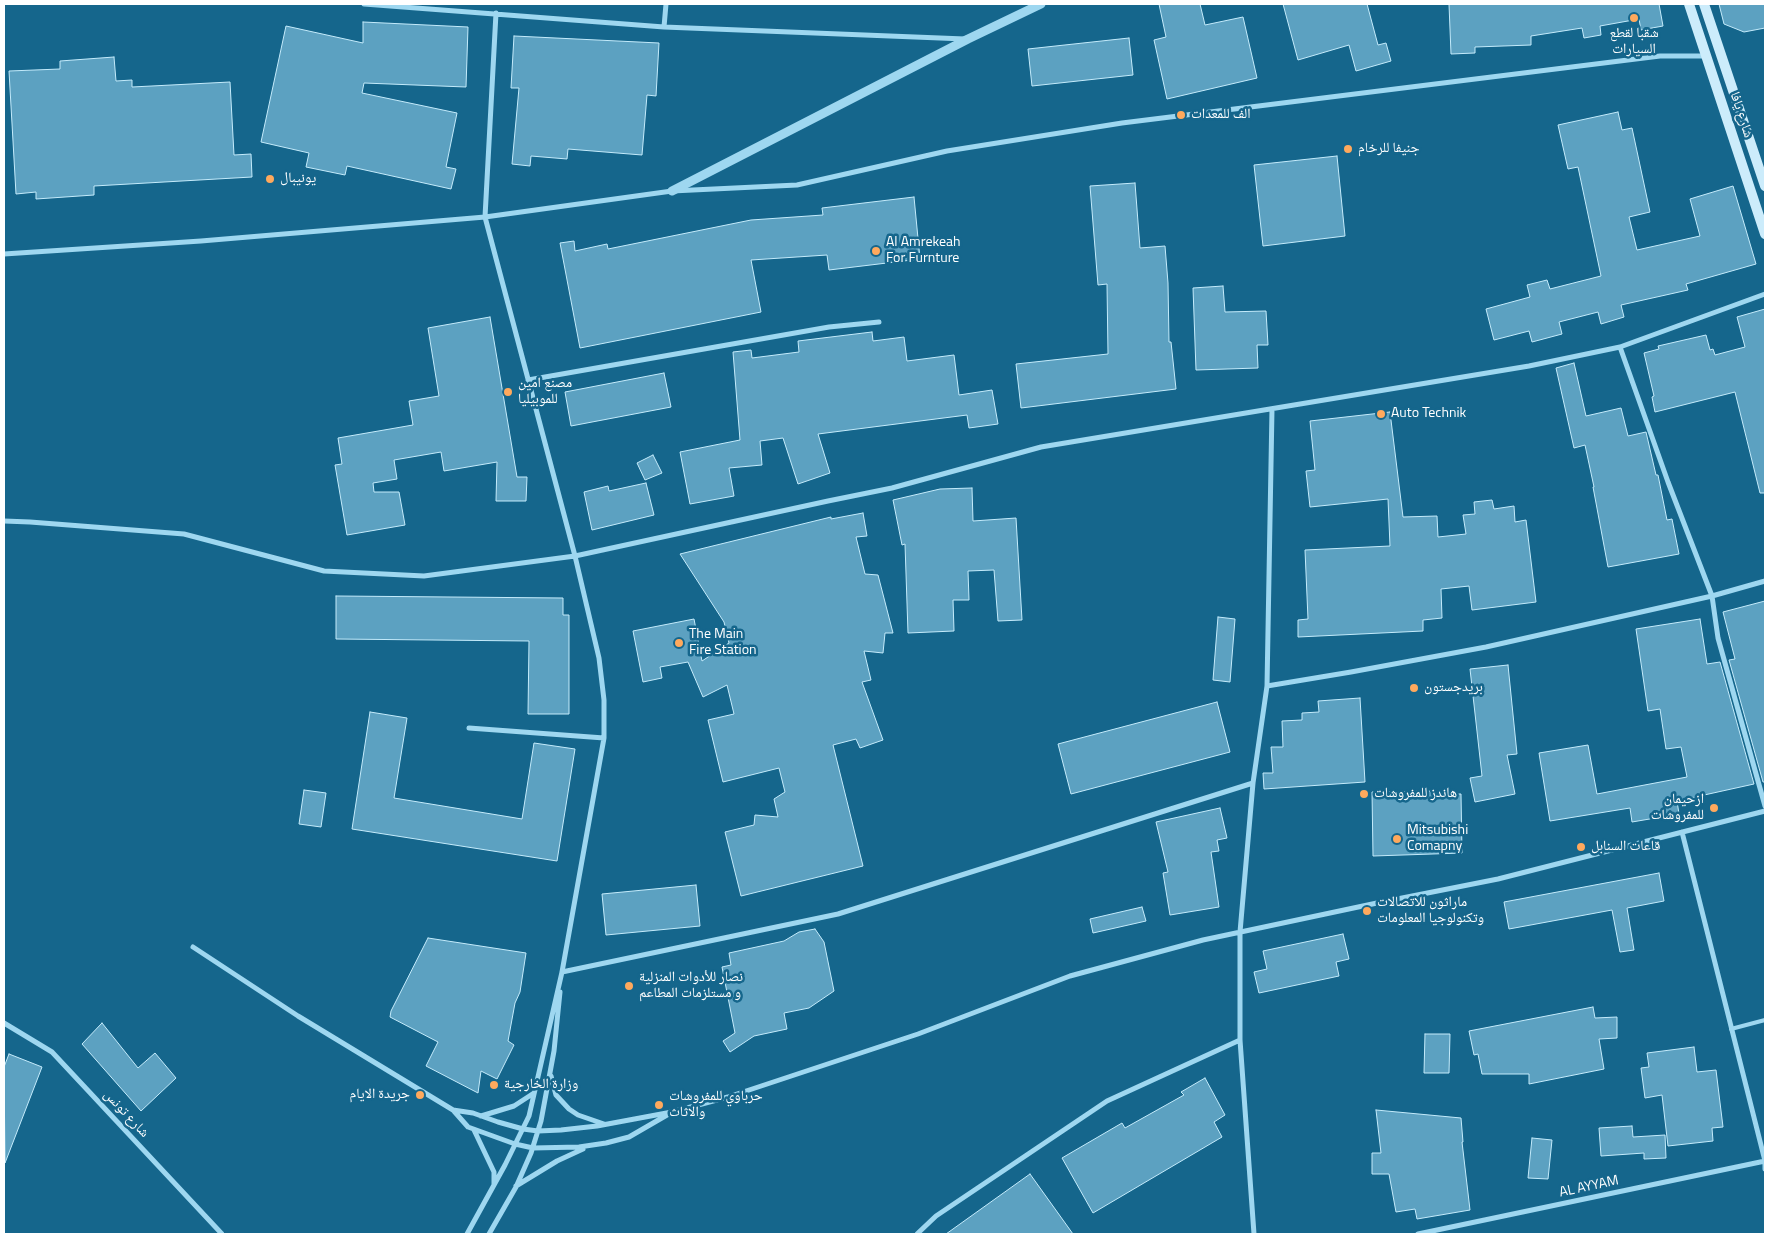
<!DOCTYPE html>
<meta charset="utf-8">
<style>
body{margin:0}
#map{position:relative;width:1769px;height:1238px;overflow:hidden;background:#15668c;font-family:"Titillium Web",sans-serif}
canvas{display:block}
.frame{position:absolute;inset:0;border:5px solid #fff;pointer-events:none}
</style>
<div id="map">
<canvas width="1769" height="1238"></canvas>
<div class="frame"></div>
</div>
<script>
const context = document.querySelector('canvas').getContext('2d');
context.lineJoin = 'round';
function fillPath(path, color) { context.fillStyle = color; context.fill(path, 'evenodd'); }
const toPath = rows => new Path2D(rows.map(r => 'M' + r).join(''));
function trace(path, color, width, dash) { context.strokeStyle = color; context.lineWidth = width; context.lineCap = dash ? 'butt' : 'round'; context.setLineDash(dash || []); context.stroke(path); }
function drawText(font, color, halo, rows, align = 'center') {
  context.font = font + ' "Titillium Web","Noto Naskh Arabic",sans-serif'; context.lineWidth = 5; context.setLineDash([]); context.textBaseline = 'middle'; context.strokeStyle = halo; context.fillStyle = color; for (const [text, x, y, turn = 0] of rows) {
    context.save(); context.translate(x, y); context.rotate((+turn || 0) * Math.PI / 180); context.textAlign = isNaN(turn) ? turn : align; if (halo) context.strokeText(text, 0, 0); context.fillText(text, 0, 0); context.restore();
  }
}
const building = toPath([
 [1159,4,1200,4,1205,25,1243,17,1257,78,1167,99,1154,40,1166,37,1159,4],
 [1283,4,1367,4,1378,45,1386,43,1391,61,1356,71,1349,45,1298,60,1283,4],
 [1449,4,1659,4,1663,26,1641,30,1639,19,1600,26,1601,35,1584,38,1582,28,1531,36,1531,45,1475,47,1475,53,1451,54,1449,4],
 [1719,4,1765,4,1765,28,1744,32,1724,24,1719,4],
 [363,22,468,27,466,87,364,83,362,93,457,113,446,167,456,169,451,189,347,166,345,175,306,167,309,153,261,142,286,26,363,43,363,22],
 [514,36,659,43,656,96,647,95,642,155,568,149,567,159,531,156,530,166,512,164,519,88,511,88,514,36],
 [1129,38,1133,75,1032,86,1028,49,1129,38],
 [114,57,116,81,132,80,132,87,230,82,234,155,251,154,252,177,94,186,94,195,36,199,36,192,16,194,9,71,60,69,60,61,114,57],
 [1618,112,1622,130,1632,128,1650,212,1629,217,1637,250,1700,236,1690,199,1733,186,1756,264,1686,284,1688,290,1621,305,1624,317,1601,324,1598,312,1559,322,1562,334,1532,342,1529,331,1494,340,1486,309,1530,297,1527,285,1547,280,1550,289,1601,276,1578,167,1568,169,1558,125,1618,112],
 [1337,156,1345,236,1263,246,1254,165,1337,156],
 [1135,183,1140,248,1165,246,1168,283,1169,342,1171,342,1176,389,1021,408,1016,364,1108,354,1107,284,1098,285,1090,186,1135,183],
 [914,197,920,259,829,270,827,255,751,260,761,312,580,348,560,243,574,241,575,251,607,244,608,249,751,220,823,215,822,208,914,197],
 [1223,286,1225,312,1266,311,1268,345,1257,345,1258,368,1196,370,1193,288,1223,286],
 [1765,309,1765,493,1760,493,1735,392,1655,412,1652,397,1654,396,1644,353,1659,349,1658,346,1706,335,1710,350,1713,349,1715,355,1745,347,1737,317,1765,309],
 [490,317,517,477,527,477,526,501,496,501,497,462,444,471,441,452,394,460,397,479,373,483,374,492,399,492,405,525,347,535,335,465,342,464,338,438,413,425,409,401,439,396,428,328,490,317],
 [872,332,873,341,904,337,907,361,954,355,959,395,992,390,998,424,969,428,967,415,818,434,830,473,798,484,783,438,760,441,762,465,729,468,734,496,690,504,680,452,740,440,733,352,751,350,752,358,799,352,798,341,872,332],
 [1574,363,1586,416,1621,408,1628,436,1646,432,1656,475,1658,475,1667,520,1672,519,1679,554,1608,567,1593,487,1594,487,1585,445,1574,448,1556,368,1574,363],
 [664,373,671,407,571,426,565,392,664,373],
 [1390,412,1403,517,1437,516,1438,537,1466,534,1463,515,1475,514,1474,502,1492,500,1494,509,1514,506,1515,522,1526,520,1536,602,1472,610,1469,586,1441,589,1442,618,1423,620,1423,631,1298,637,1298,620,1308,619,1305,550,1390,546,1388,499,1310,507,1306,471,1315,470,1310,421,1390,412],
 [653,455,662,473,645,480,637,463,653,455],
 [646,483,654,515,592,530,584,492,608,486,609,491,646,483],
 [972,488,973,521,1016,518,1022,620,998,621,994,570,968,571,969,600,953,600,954,631,908,633,905,544,902,545,893,500,940,489,972,488],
 [863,513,867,536,856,537,865,574,878,575,893,633,885,633,883,653,864,651,871,680,862,682,883,740,860,748,856,739,833,745,863,866,741,896,725,832,754,825,755,815,778,817,774,799,785,792,779,768,723,782,708,720,734,714,727,685,703,697,688,662,660,667,662,678,643,682,633,631,694,619,702,661,729,643,724,622,680,554,831,517,831,519,863,513],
 [336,596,563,598,563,615,569,615,569,714,528,714,529,641,336,639,336,596],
 [1765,601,1765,782,1763,782,1729,660,1735,659,1723,612,1765,601],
 [1218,617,1235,619,1230,682,1213,680,1218,617],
 [1700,619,1707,664,1720,662,1754,784,1677,801,1679,814,1632,822,1630,808,1550,821,1539,753,1588,745,1597,794,1687,777,1681,747,1666,749,1660,709,1648,711,1636,629,1700,619],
 [1508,665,1517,754,1507,755,1515,794,1475,802,1470,778,1482,776,1470,669,1508,665],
 [1360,698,1365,782,1264,789,1263,773,1273,773,1271,747,1283,747,1282,721,1302,720,1302,713,1319,712,1318,701,1360,698],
 [1217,702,1230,752,1071,794,1058,744,1217,702],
 [370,712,407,718,394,798,522,819,534,743,575,749,557,861,352,829,370,712],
 [304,790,326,793,321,827,299,824,304,790],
 [1435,791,1435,794,1461,794,1462,853,1373,856,1372,792,1435,791],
 [1220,808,1227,838,1217,840,1219,851,1211,852,1219,907,1170,915,1163,873,1168,872,1156,822,1220,808],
 [1659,873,1664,901,1627,908,1634,950,1620,952,1612,910,1509,929,1504,902,1659,873],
 [696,885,700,926,606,935,602,894,696,885],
 [1142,907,1146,921,1093,933,1090,919,1142,907],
 [815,929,824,942,834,991,809,1008,784,1013,787,1029,754,1036,730,1052,723,1041,735,1033,722,967,731,965,729,953,784,941,799,932,815,929],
 [1343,934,1349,959,1336,962,1339,976,1259,993,1254,972,1267,969,1263,951,1343,934],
 [428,938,526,953,520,992,515,1003,508,1041,514,1045,497,1079,481,1071,478,1093,426,1066,438,1042,390,1017,391,1011,428,938],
 [1593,1007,1595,1018,1617,1017,1617,1038,1599,1039,1604,1069,1529,1084,1529,1074,1482,1074,1478,1054,1474,1055,1469,1031,1593,1007],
 [102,1023,138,1068,155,1053,176,1078,141,1111,82,1044,102,1023],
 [1425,1034,1450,1034,1449,1073,1424,1073,1425,1034],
 [1694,1047,1697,1072,1716,1070,1723,1127,1712,1128,1713,1141,1668,1146,1662,1095,1645,1098,1641,1068,1649,1067,1647,1053,1694,1047],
 [9,1054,42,1067,5,1163,4,1067,9,1054],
 [1205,1078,1225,1115,1214,1122,1222,1137,1093,1213,1062,1158,1122,1123,1125,1128,1184,1095,1181,1092,1205,1078],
 [1376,1110,1461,1118,1463,1142,1462,1142,1470,1210,1417,1219,1415,1209,1396,1212,1389,1174,1372,1174,1372,1153,1381,1153,1376,1110],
 [1632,1126,1633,1137,1665,1135,1666,1158,1644,1159,1644,1153,1601,1156,1599,1128,1632,1126],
 [1532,1138,1552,1140,1548,1179,1528,1178,1532,1138],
 [1030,1174,1073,1234,946,1234,1030,1174]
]);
fillPath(building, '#5ca1c1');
trace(building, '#c4ebfb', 1);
trace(toPath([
 [1731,1029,1765,1020]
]), '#9ed7f0', 4);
trace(toPath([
 [364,4,664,27,965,39],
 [664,27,666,4],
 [4,254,201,241,485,217,672,191,797,185,947,151,1122,123,1660,56,1706,56],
 [1620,347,1668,482,1712,596,1718,638,1765,806],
 [528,380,829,327,879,322],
 [4,521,30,522,184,534,324,571,424,576,575,556,828,501,892,488,1041,447,1529,366,1620,347,1765,294],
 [1267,686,1351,672,1486,647,1712,596,1765,581],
 [469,728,604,738],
 [1682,832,1765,1161,1765,1169],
 [193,947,298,1016,453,1110,468,1127,515,1144,533,1148,579,1147,606,1143,629,1137,667,1115],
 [562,972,838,914,1253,783],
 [4,1023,52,1052,222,1234],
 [551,1076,556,1095,569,1109,578,1115,604,1124],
 [453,1110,473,1113,498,1122,523,1129,538,1131,561,1130,597,1126,672,1112,728,1097,918,1034,1070,976,1203,940,1377,903,1498,879,1765,811],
 [481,1116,514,1106,534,1093],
 [474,1130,494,1172,494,1184],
 [516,1186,557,1161,583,1149],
 [467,1234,505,1165,529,1116,562,972,604,738,604,700,599,658,575,556,485,217,496,13],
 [489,1234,516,1187,531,1153,541,1121,554,1051,560,992],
 [917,1234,936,1216,1107,1101,1240,1040],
 [1254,1234,1240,1040,1240,932,1253,783,1267,686,1272,409],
 [1418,1234,1765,1161]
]), '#9ed7f0', 5);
trace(toPath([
 [672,191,968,39,1041,4]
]), '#9ed7f0', 9);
trace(toPath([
 [1689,4,1765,234],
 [1704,4,1765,186]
]), '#ccecfb', 10);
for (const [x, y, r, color] of [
 [1634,18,5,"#ffa95d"],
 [1181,115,5,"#ffa95d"],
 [1348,149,5,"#ffa95d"],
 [270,179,5,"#ffa95d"],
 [876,251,5,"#ffa95d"],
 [508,392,5,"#ffa95d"],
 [1381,414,5,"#ffa95d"],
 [679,643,5,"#ffa95d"],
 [1414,688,5,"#ffa95d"],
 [1364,794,5,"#ffa95d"],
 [1714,808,5,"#ffa95d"],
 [1397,839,5,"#ffa95d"],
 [1581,847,5,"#ffa95d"],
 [1367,911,5,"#ffa95d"],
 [629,986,5,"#ffa95d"],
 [494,1085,5,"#ffa95d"],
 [420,1095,5,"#ffa95d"],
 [659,1105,5,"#ffa95d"]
]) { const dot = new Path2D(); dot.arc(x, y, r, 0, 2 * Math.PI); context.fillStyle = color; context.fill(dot); trace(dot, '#15668c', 2); }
drawText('14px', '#fff', '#15668c', [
 ["شقبا لقطع",1634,34,"center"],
 ["السيارات",1634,50,"center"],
 ["الف للمعدات",1191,115],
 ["جنيفا للرخام",1358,149],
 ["يونيبال",280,179],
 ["Al Amrekeah",886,243],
 ["For Furnture",886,259],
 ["مصنع امين",518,384],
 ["للموبيليا",518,400],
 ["Auto Technik",1391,414],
 ["The Main",689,635],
 ["Fire Station",689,651],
 ["بريدجستون",1424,688],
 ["هاندز للمفروشات",1374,794],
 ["ازحيمان",1704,800,"right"],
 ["للمفروشات",1704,816,"right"],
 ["Mitsubishi",1407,831],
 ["Comapny",1407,847],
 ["قاعات السنابل",1591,847],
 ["ماراثون للاتصالات",1377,903],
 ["وتكنولوجيا المعلومات",1377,919],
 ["نصار للأدوات المنزلية",639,978],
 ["و مستلزمات المطاعم",639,994],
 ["وزارة الخارجية",504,1085],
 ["جريدة الايام",410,1095,"right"],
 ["حرباوي للمفروشات",669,1097],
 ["والاثاث",669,1113]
], 'left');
drawText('14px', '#fff', '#15668c', [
 ["شارع يافا",1741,115,72],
 ["شارع تونس",126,1114,47],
 ["AL AYYAM",1589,1187,-12]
]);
</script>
